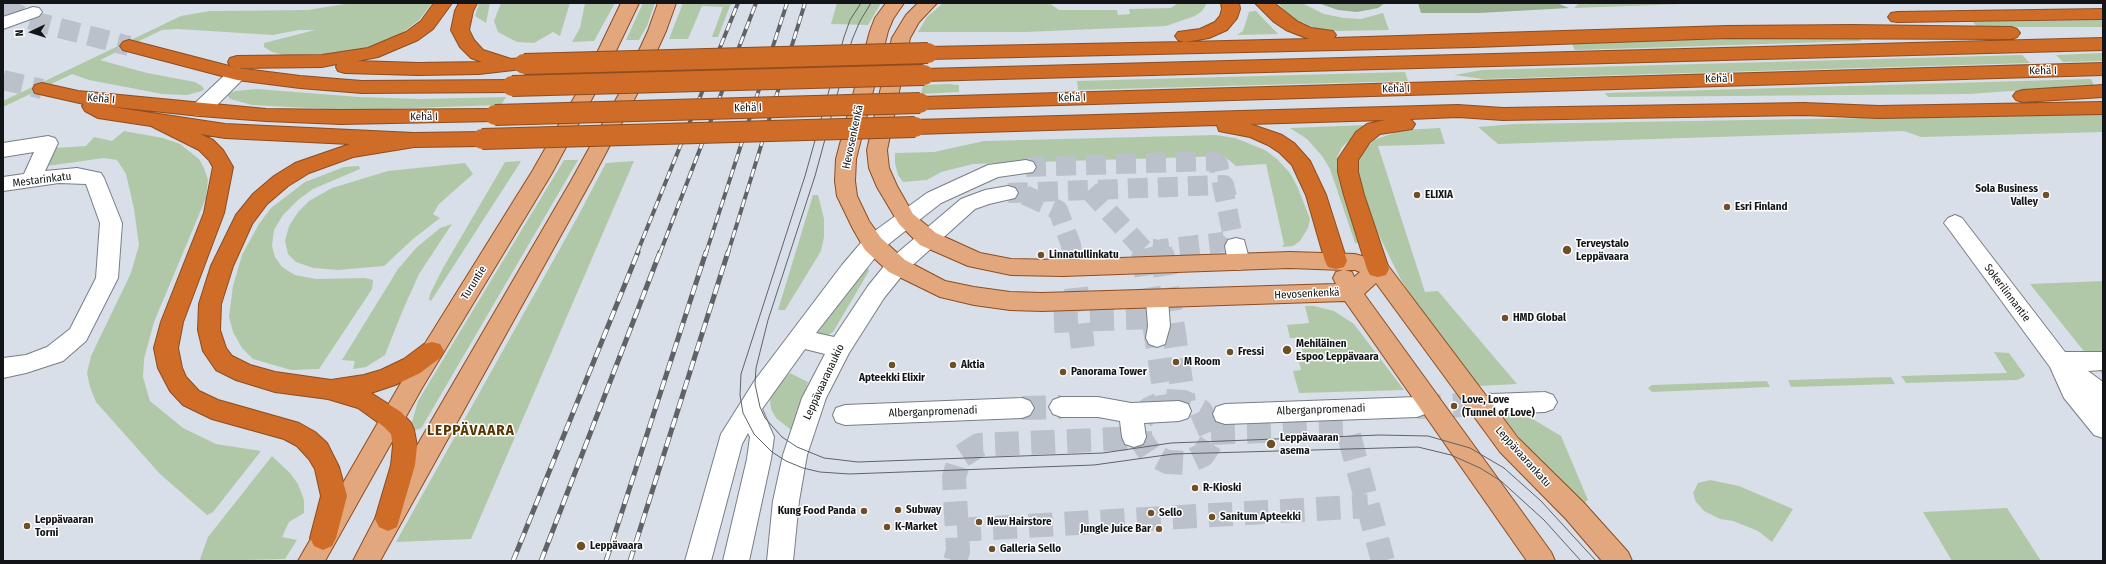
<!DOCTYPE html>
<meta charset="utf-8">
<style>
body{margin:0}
#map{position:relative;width:2106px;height:564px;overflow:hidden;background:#d9dfe9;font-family:"Fira Sans Condensed",sans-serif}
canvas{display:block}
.frame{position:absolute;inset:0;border:4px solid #121417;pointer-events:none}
.north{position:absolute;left:12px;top:12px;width:40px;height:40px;-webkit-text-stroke:3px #fff;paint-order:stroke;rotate:266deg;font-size:11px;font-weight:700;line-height:16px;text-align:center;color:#121417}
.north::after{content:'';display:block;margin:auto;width:14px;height:18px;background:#121417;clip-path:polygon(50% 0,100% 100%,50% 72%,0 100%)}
</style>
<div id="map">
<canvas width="2106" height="564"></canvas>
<div class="frame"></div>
<div class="north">N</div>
</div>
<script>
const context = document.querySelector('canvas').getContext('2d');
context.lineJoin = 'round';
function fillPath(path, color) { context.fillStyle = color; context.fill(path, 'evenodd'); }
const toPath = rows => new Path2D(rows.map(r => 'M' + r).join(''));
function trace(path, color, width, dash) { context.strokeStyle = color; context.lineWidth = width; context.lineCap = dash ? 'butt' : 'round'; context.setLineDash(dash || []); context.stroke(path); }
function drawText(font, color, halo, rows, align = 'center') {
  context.font = font + ' "Fira Sans Condensed",sans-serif'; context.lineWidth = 3; context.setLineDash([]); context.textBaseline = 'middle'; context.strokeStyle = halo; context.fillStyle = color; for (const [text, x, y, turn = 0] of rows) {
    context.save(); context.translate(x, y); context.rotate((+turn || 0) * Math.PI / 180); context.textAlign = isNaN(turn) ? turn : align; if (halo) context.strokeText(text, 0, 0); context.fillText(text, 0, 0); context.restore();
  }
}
fillPath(toPath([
 [351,3,432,3,419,20,395,38,380,45,336,54,284,55,272,52,264,47,264,43,315,30,299,30,273,35,178,29,162,30,100,60,147,73,195,82,202,86,204,89,202,91,187,95,162,94,89,80,72,74,3,107,3,101,181,16,210,11,308,10],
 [479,3,490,3,486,23,475,16],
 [501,3,570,3,560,36,553,32,534,43,517,42,498,32,494,21],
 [585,3,615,3,594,41,572,42,580,28],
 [643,3,655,3,647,26,639,40,626,40],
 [683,3,734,3,730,6,718,37,712,37,723,7,702,6,688,39,669,39],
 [837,3,881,3,868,25,831,24],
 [943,3,1049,3,1059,10,1117,10,1118,15,1130,14,1129,9,1171,8,1178,3,1207,3,1202,11,1195,16,1166,26,1026,32,918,32,927,17],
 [1278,3,1302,3,1324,14,1344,18,1361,19,1383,13,1389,30,1338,31,1315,28,1292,19],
 [1579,3,1710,3,1574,8],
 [1254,11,1256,11,1278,34,1237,35,1243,31,1249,12],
 [2103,20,2103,27,1977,27,1973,22],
 [1858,36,1861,41,1575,50,1572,44,1727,37],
 [2103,53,2103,61,2063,62,2056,55],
 [2022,55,2030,63,1483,79,1454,75,1482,70],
 [1405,72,1408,81,1078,90,1077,81],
 [2091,79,2094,85,1969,94,1608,97,1605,93],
 [949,84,959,85,959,92,921,94,923,85],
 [257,89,359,97,421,99,506,97,501,105,349,110,252,105,230,99,228,96,228,94,235,91],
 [2103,114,2103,132,1921,137,1904,131,1498,144,1478,127,1515,124],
 [1366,125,1342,147,1337,157,1337,169,1360,243,1355,243,1330,169,1322,156,1307,139,1290,128],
 [1440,128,1445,144,1378,146,1425,292,1438,291,1517,384,1478,386,1420,310,1400,278,1375,227,1361,187,1358,171,1358,158,1374,140,1402,130],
 [124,131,163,138,180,144,199,159,204,168,208,180,206,198,154,322,144,359,143,377,150,401,183,428,216,444,261,451,213,512,207,515,160,474,96,402,90,387,87,373,91,356,131,273,139,245,134,209,126,174,117,160,104,158,47,166,54,148,86,146,94,137,112,141],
 [1216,135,1235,138,1265,150,1277,159,1290,173,1298,188,1310,219,1308,228,1300,241,1293,246,1282,247,1284,244,1266,164,1236,166,1224,156,973,164,941,172,927,180,903,182,898,175,895,163,895,153,934,152,984,141],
 [564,160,578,160,422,427,420,429,414,430,412,422,418,401],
 [521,161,518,166,431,301,429,299,430,294,443,268,505,162],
 [634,161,471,539,396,542,577,218,606,163],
 [465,163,473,174,439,204,433,214,440,218,413,239,384,266,338,270,313,268,296,262,288,254,285,241,289,226,298,212,309,201,332,188,388,171],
 [359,166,360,169,313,189,298,200,283,215,274,230,272,246,275,257,282,267,295,275,316,279,365,278,373,280,372,289,319,369,291,370,253,359,242,348,233,332,229,317,233,286,242,255,259,224,271,208,305,182,344,167],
 [813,195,818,195,824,219,824,237,821,251,785,310,778,310],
 [452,224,419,274,402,312,385,355,366,367,353,369,355,361,342,360,398,269,416,248,440,228],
 [868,268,869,271,833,332,826,336,816,335,846,290],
 [2103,281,2103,375,2030,284],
 [1305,306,1314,306,1334,311,1354,324,1404,390,1299,393,1293,371,1301,370,1299,362,1305,361,1299,338,1290,338,1287,325,1309,323],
 [1994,352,2009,353,2025,375,2024,377,2017,380,1906,383,1901,376,2007,373],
 [790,373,808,382,793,429,791,430,776,418,771,409,770,400,774,390],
 [1891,377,1895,384,1791,387,1788,380],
 [1767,381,1770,387,1652,392,1648,388,1652,385],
 [1516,409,1561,436,1588,500,1584,503,1538,460,1497,411],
 [272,456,290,473,298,484,304,500,304,513,289,522,282,537,297,540,285,559,202,561,200,559,208,537],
 [1710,480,1739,486,1793,509,1772,542,1758,531,1733,521,1720,519,1704,511,1696,502,1693,493,1698,483],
 [2007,508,2041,561,1952,561,1923,512]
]), '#b0c8a8');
fillPath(toPath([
 [1318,3,1385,3,1378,8,1357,12,1338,10],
 [1418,3,1557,3,1569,8,1479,13,1421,13]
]), '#97af8f');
trace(toPath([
 [1026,167,1211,161,1218,164,1232,232,1224,242,1162,249,1163,253],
 [1089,190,1143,249,1157,249],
 [1008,193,1224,185,1227,197],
 [1025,195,1058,210,1071,245,1072,253],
 [1143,249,1144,253]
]), '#bbc1ca', 20, [20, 10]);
trace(toPath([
 [1072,252,1083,349],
 [1143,252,1166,401],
 [1162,252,1184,402],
 [1054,321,1153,317],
 [1166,401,1184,402,1201,411,1211,433,1212,441,1203,455,1186,463,1167,462,1150,453,1140,438,1140,422,1149,409,1166,401],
 [1417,407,1492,404],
 [1022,408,1061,407],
 [1211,433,1347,428,1383,561],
 [957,530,1368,506],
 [955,561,958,551,954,477,960,457,979,445,1140,438]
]), '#bbc1ca', 24, [24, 12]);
trace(toPath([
 [3,8,40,23,129,46],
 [3,80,42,89]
]), '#bbc1ca', 20, [20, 10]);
const minor = toPath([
 [33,7,39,8,42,12,39,16,3,29,3,17,33,7],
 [237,68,244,70,246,74,244,78,207,115,200,116,193,115,190,110,193,105,230,70,237,68],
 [48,136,55,138,58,143,45,171,77,168,101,173,104,178,122,223,118,278,86,341,63,361,26,373,3,378,3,358,26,355,47,347,70,329,96,278,100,223,86,184,59,183,3,191,3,177,24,174,34,152,3,157,3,143,48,136],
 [1026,160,1033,162,1036,167,1033,172,998,177,941,203,881,250,816,333,834,337,868,286,889,260,961,199,985,190,1008,186,1015,188,1018,193,1015,198,989,204,975,209,905,272,884,298,849,353,826,398,807,455,799,501,793,561,767,561,773,501,783,455,802,398,825,354,805,349,762,409,774,437,771,459,749,561,723,561,747,459,750,437,748,433,742,444,711,561,685,561,721,434,755,380,842,265,865,238,927,193,988,165,1026,160],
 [1955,215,1962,218,2065,352,2103,352,2103,370,2088,371,2103,382,2103,438,2094,435,2064,398,2050,367,1948,228,1944,223,1948,218,1955,215],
 [1236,238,1244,240,1250,262,1247,268,1239,270,1231,268,1228,262,1225,246,1228,240,1236,238],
 [1157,290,1165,293,1168,299,1170,326,1165,344,1157,347,1149,344,1146,338,1148,326,1146,299,1149,293,1157,290],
 [1545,392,1553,395,1557,402,1553,409,1545,412,1492,414,1484,411,1480,404,1484,397,1492,394,1545,392],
 [1061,397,1098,397,1131,403,1179,401,1188,404,1191,411,1188,418,1179,421,1144,423,1146,437,1143,444,1134,447,1125,444,1122,437,1120,421,1098,417,1061,417,1053,414,1049,407,1053,400,1061,397],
 [1417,397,1425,400,1429,407,1425,414,1417,417,1225,424,1216,421,1213,414,1216,407,1225,404,1417,397],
 [1022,398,1030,401,1034,408,1030,415,1022,418,845,425,836,422,833,415,836,408,845,405,1022,398]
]);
const major = toPath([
 [621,3,639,3,601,82,552,173,422,388,325,561,298,561,406,374,533,170,583,82,621,3],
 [658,3,676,3,666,31,637,94,591,181,380,561,353,561,379,511,571,181,619,94,648,31,658,3],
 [886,3,904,3,893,19,888,31,856,159,855,181,857,196,869,221,881,238,905,260,945,281,974,287,1010,292,1042,293,1336,284,1333,278,1336,272,1343,270,1290,268,1063,276,1011,275,968,266,920,245,899,224,877,187,869,168,867,150,892,38,906,15,918,3,937,3,919,22,910,38,887,150,889,168,897,186,913,214,936,233,980,253,1011,259,1063,260,1290,252,1355,254,1386,263,1518,438,1584,503,1628,552,1632,561,1602,561,1566,519,1500,452,1376,283,1364,294,1551,552,1555,561,1527,561,1345,301,1042,311,1010,310,974,305,940,297,889,272,865,250,853,229,837,196,835,181,836,159,870,31,875,18,886,3],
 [1345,270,1355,270,1360,272,1354,277,1352,272,1345,270]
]);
const highway = toPath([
 [434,3,452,3,433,29,418,40,378,57,357,61,418,63,482,62,471,58,460,47,451,30,455,11,459,3,477,3,473,11,469,30,474,40,483,50,511,59,524,58,531,60,533,64,531,68,479,74,418,75,345,73,338,71,336,67,337,64,322,67,237,68,230,66,228,62,230,58,237,56,322,55,368,48,406,32,421,21,434,3],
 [1221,3,1239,3,1240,9,1237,18,1227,30,1209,38,1185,42,1309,39,1286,30,1274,22,1255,3,1274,3,1298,22,1311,28,1333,31,1336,35,1334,38,1727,26,1852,25,2011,27,2017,29,2020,33,2017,37,2011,39,1727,38,1474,47,928,59,922,57,919,53,922,49,928,47,1184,42,1178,40,1175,36,1178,32,1200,29,1215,22,1220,16,1222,9,1221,3],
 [2103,9,2103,19,1897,22,1891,21,1888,17,1891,13,1897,12,2103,9],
 [2103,38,2103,50,924,81,917,79,915,75,917,71,924,69,2103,38],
 [129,40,237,68,300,76,362,81,512,80,519,82,521,86,519,90,512,92,362,93,300,88,237,80,123,50,120,46,123,42,129,40],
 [2103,63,2103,75,920,109,913,107,910,103,913,99,920,97,2103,63],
 [42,83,78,91,266,109,341,110,495,109,502,110,505,115,502,120,495,121,341,124,266,121,200,116,106,106,225,124,414,133,482,132,489,134,492,139,489,144,482,146,414,147,353,157,309,173,288,186,267,204,252,224,233,266,221,304,220,330,226,348,232,356,250,365,275,372,331,380,364,375,381,370,404,359,424,344,432,342,440,344,444,351,440,358,420,373,395,385,371,393,401,412,411,423,414,430,417,446,415,465,397,527,388,531,379,527,375,519,391,465,393,446,391,434,383,426,358,408,328,399,275,392,236,380,216,370,203,351,198,330,199,304,211,266,236,215,253,194,274,176,295,163,350,144,225,138,200,134,213,140,223,150,233,167,224,213,183,322,178,348,182,368,186,377,199,391,218,400,299,423,315,432,327,443,339,467,347,496,336,538,332,546,323,550,314,546,310,538,321,496,315,469,309,459,297,446,284,439,212,419,183,405,170,391,158,368,154,348,161,322,204,213,213,167,209,160,199,150,151,126,98,118,85,111,82,106,84,104,35,93,33,89,35,85,42,83],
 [2103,85,2103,97,2023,102,2016,100,2013,96,2016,92,2023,90,2103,85],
 [2103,102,2103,114,1879,118,1804,115,1503,120,1458,117,1410,119,1415,124,1412,129,1380,134,1370,142,1358,160,1358,172,1364,195,1389,269,1386,275,1378,277,1370,275,1367,269,1344,195,1338,172,1338,159,1356,132,1367,124,1385,120,1250,124,1282,135,1294,143,1310,161,1326,195,1347,261,1344,267,1336,269,1328,267,1325,261,1306,195,1292,165,1280,153,1268,145,1250,137,1219,131,1217,125,915,134,908,132,905,127,908,122,915,120,1458,105,1503,108,1804,103,1879,106,2103,102]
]);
trace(minor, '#787e87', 2);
trace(major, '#8d4d21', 2);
trace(highway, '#8d4d21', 2);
fillPath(minor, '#fff');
fillPath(major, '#e2a77d');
fillPath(highway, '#cf6c27');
trace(toPath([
 [861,3,850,20,844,37,805,176,741,374,740,395,743,413,754,434,772,452,786,461,803,468,820,472,849,474,1094,465,1173,454,1418,447,1451,455,1480,468,1501,481,1544,520,1581,561],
 [871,3,860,21,852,40,815,176,768,320,756,368,755,384,760,407,765,418,782,437,797,447,824,458,858,462,1103,453,1171,443,1380,435,1428,436,1470,448,1504,468,1541,501,1596,561]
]), '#5f6368', 1);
const railFar1 = toPath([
 [637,253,738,3],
 [660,253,756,3],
 [706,253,787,3],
 [728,253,805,3]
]);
const rail = toPath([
 [513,561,638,252],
 [541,561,660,252],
 [606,561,706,252],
 [630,561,728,252]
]);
trace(railFar1, '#5f6368', 4);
trace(rail, '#5f6368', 5);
trace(railFar1, '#fff', 2.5, [8]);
trace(rail, '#fff', 3.5, [10]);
const highwayBridge = toPath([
 [524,64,928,53],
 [512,86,924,75],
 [495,115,920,103],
 [482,139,915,127]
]);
trace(highwayBridge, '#8d4d21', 22, []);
trace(highwayBridge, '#cf6c27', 20);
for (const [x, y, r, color] of [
 [1417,195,4,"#6f4f25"],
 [2046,195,4,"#6f4f25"],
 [1727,207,4,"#6f4f25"],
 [1567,250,5,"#6f4f25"],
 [1041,255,4,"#6f4f25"],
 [1505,318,4,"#6f4f25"],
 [1287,350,5,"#6f4f25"],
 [1230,352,4,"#6f4f25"],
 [1176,362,4,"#6f4f25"],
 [892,365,4,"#6f4f25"],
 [953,365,4,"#6f4f25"],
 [1063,372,4,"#6f4f25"],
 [1454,406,4,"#6f4f25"],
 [1271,444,5,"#6f4f25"],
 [1195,488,4,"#6f4f25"],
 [898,510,4,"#6f4f25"],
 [864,511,4,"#6f4f25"],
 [1151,513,4,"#6f4f25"],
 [1212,517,4,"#6f4f25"],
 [979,522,4,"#6f4f25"],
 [27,526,4,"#6f4f25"],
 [887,527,4,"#6f4f25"],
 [1159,529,4,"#6f4f25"],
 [581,546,5,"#6f4f25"],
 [992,549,4,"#6f4f25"]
]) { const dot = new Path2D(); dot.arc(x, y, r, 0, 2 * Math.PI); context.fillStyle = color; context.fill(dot); trace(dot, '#fff', 1.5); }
drawText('11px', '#121417', '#fff', [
 ["Kehä I",2043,71,-1],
 ["Kehä I",1719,79,-2],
 ["Kehä I",1396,89,-2],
 ["Kehä I",1072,98,-2],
 ["Kehä I",101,99,5],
 ["Kehä I",748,108,-2],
 ["Kehä I",424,117,-1],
 ["Hevosenkenkä",853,137,-78],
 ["Mestarinkatu",42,180,-7],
 ["Turuntie",474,283,-58],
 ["Sokerilinnantie",2007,293,53],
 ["Hevosenkenkä",1307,294,-3],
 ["Leppävaaranaukio",824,382,-65],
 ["Alberganpromenadi",1321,410,-2],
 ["Alberganpromenadi",933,412,-2],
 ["Leppävaarankatu",1523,457,48]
]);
drawText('bold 11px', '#121417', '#fff', [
 ["Sola Business",2038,189,"right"],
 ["Valley",2038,202,"right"],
 ["ELIXIA",1425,195],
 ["Esri Finland",1735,207],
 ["Terveystalo",1576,244],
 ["Leppävaara",1576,257],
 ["Linnatullinkatu",1049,255],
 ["HMD Global",1513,318],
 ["Mehiläinen",1296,344],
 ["Espoo Leppävaara",1296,357],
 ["Fressi",1238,352],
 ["M Room",1184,362],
 ["Aktia",961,365],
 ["Panorama Tower",1071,372],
 ["Apteekki Elixir",892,378,"center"],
 ["Love, Love",1462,400],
 ["(Tunnel of Love)",1462,413],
 ["Leppävaaran",1280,438],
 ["asema",1280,451],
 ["R-Kioski",1203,488],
 ["Subway",906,510],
 ["Kung Food Panda",856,511,"right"],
 ["Sello",1159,513],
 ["Sanitum Apteekki",1220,517],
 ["Leppävaaran",35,520],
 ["Torni",35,533],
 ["New Hairstore",987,522],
 ["K-Market",895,527],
 ["Jungle Juice Bar",1151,529,"right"],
 ["Leppävaara",590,546],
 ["Galleria Sello",1000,549]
], 'left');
context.letterSpacing = '1px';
drawText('bold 15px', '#593600', '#fff', [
 ["LEPPÄVAARA",471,431]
]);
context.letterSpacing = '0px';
</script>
